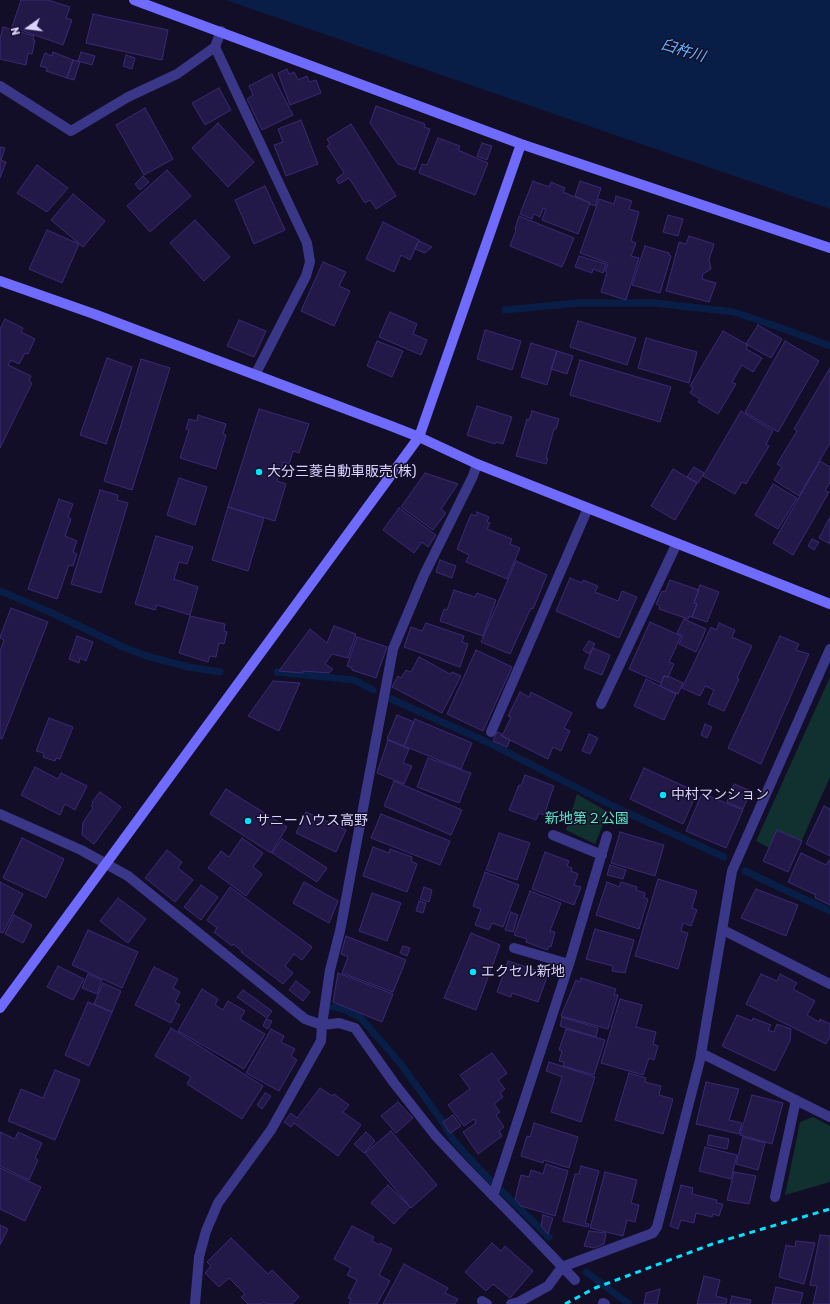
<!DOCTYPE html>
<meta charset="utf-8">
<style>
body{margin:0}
#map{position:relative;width:830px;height:1304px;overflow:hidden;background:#130e27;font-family:Rubik,sans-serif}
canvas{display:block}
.north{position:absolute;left:8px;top:8px;width:40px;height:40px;-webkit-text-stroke:3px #130e27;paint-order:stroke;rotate:256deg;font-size:11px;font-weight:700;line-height:16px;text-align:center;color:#dad4ff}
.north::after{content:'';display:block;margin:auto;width:14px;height:18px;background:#dad4ff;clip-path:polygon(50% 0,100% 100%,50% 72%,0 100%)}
</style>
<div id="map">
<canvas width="830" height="1304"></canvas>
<div class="north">N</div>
</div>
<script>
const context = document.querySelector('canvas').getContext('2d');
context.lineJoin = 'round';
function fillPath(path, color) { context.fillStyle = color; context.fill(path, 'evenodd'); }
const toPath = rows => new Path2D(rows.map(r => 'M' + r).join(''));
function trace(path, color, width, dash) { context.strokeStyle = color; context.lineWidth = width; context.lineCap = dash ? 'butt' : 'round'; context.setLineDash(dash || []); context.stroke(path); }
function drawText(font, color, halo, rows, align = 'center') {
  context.font = font + ' Rubik,"Noto Sans JP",sans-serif'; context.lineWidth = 3; context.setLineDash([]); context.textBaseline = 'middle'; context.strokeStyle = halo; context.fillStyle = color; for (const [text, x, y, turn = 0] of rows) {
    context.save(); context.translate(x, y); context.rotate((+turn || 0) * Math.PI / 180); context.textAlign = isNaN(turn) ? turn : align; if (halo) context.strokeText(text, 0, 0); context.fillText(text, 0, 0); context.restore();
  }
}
fillPath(toPath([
 [830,677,830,777,793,860,756,841],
 [577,794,608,812,595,844,566,830],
 [813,1117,830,1126,830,1182,785,1195,800,1122]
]), '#113131');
fillPath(toPath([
 [226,0,830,0,830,209,531,106]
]), '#081e47');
trace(toPath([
 [505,310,577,303,655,303,734,312,787,330,830,346],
 [0,591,50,612,123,647,147,656,188,667,220,672],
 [277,672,354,680,373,690],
 [391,699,487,742,617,808,724,857],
 [745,871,830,911],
 [333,1007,346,1010,360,1017,400,1063,442,1121,454,1141,482,1172,549,1237],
 [586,1272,629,1304]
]), '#081e47', 7);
const building = toPath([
 [21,0,48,0,70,7,66,18,72,20,63,45,12,27,21,0],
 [93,14,168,30,162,60,86,43,93,14],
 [3,27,34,36,33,40,35,40,32,54,28,53,26,65,0,59,0,39,3,27],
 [53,52,73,60,67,78,46,71,47,68,40,66,45,53,52,56,53,52],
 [81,52,95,56,92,65,78,61,81,52],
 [126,55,135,58,132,69,123,66,126,55],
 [73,60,80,62,74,80,67,78,73,60],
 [287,69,289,74,294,72,298,80,307,76,309,82,316,80,321,93,290,105,278,73,287,69],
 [272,74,293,115,262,130,247,99,253,95,249,86,272,74],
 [219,88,231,110,205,125,192,103,219,88],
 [376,106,425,124,424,127,430,129,415,170,398,164,370,123,376,106],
 [145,108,173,159,144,175,116,125,145,108],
 [301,120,318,164,286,176,274,145,283,142,278,129,301,120],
 [218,123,254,162,228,187,192,148,218,123],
 [351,124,396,196,376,209,370,200,365,203,349,178,339,184,336,179,344,173,327,146,330,144,327,139,351,124],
 [438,138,460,146,458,150,488,163,475,195,419,173,422,164,427,165,438,138],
 [482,143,492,146,487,160,477,156,482,143],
 [0,147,5,148,1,160,6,162,0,178,0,147],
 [37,165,68,188,47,212,17,193,37,165],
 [167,170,191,196,150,232,127,206,167,170],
 [143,176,149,182,140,190,135,184,143,176],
 [533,181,549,187,551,182,565,188,563,192,590,203,578,234,542,220,546,209,543,208,540,217,534,214,532,219,520,214,533,181],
 [580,181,601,188,595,206,590,204,590,203,575,196,580,181],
 [265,186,285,230,254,244,235,200,265,186],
 [73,194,105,221,83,247,51,220,73,194],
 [616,196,632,201,629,209,639,212,631,241,636,243,631,256,639,258,626,300,601,292,607,272,605,271,608,263,580,253,599,199,614,204,616,196],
 [668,215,683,219,678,236,663,232,668,215],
 [519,216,574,238,562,267,510,246,516,230,515,229,519,216],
 [195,220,230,257,204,281,170,243,195,220],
 [383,222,419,240,410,260,401,255,394,272,366,259,383,222],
 [47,230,79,244,62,283,29,269,47,230],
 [689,236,714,244,709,260,711,269,703,274,702,279,716,283,709,302,666,291,679,242,686,244,689,236],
 [419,241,432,247,425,253,415,249,419,241],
 [645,246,669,253,669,255,671,256,660,293,632,285,645,246],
 [579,256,606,264,603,273,593,269,592,273,575,267,579,256],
 [323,262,346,272,339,286,350,291,334,326,301,311,323,262],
 [390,312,417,324,413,334,427,340,421,355,379,337,390,312],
 [5,319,23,328,21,332,35,339,28,354,25,353,19,364,11,360,8,365,31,376,29,381,32,383,0,448,0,329,5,319],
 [239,320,266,331,254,357,227,346,239,320],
 [578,321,636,338,627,365,570,347,578,321],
 [758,325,782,339,771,358,746,344,758,325],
 [485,330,521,341,512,370,477,359,485,330],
 [723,331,748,345,746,349,762,358,753,372,742,365,732,382,736,384,718,414,698,402,700,399,690,393,693,388,690,386,723,331],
 [646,338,697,352,689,383,638,368,646,338],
 [377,341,403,351,392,377,367,366,377,341],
 [785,341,819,361,778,432,745,412,785,341],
 [531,343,557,351,547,385,521,377,531,343],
 [557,351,573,356,567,374,551,369,557,351],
 [107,358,132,367,106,444,80,435,107,358],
 [141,359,170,368,132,490,104,481,141,359],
 [580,360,671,387,660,422,570,395,580,360],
 [830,368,830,443,799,496,774,480,782,467,777,464,797,431,794,429,830,368],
 [477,406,512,417,503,444,496,442,495,444,467,435,477,406],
 [259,409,309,424,299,453,293,451,289,464,283,462,277,481,286,484,275,521,228,507,259,409],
 [532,411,559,419,556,429,554,429,546,458,548,458,546,464,516,456,527,419,529,420,532,411],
 [741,411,773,431,766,444,769,446,746,484,742,482,735,494,703,476,741,411],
 [198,415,226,424,223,434,226,435,216,469,180,458,189,430,186,429,189,419,197,421,198,415],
 [820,461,830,467,830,482,825,491,829,492,793,555,773,543,820,461],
 [694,467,704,473,698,483,687,477,694,467],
 [673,469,697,483,675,520,651,506,673,469],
 [425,473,458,484,441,509,446,513,433,530,401,507,425,473],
 [179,478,207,487,195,525,167,515,179,478],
 [773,484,797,498,778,529,755,515,773,484],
 [100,490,118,495,117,500,128,503,101,593,71,584,100,490],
 [59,499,73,504,68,517,71,519,65,536,77,541,73,552,77,554,73,566,69,565,57,599,28,589,59,499],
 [228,507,264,518,248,571,212,560,228,507],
 [399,508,436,535,428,547,422,542,414,553,383,530,399,508],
 [477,512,489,517,487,522,490,523,487,529,512,539,510,544,520,548,507,579,466,562,469,555,457,549,471,514,476,516,477,512],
 [830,517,830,544,819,538,830,517],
 [156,536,193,547,187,564,179,562,174,579,198,587,190,615,157,605,155,610,135,604,156,536],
 [812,539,819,542,814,550,808,546,812,539],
 [440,560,456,566,452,578,436,572,440,560],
 [516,561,547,575,533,609,531,608,510,654,481,642,516,561],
 [570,578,582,583,583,580,598,586,595,592,618,601,622,591,637,597,619,638,556,611,570,578],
 [670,580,699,590,694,603,697,604,692,617,689,616,688,619,659,609,660,606,656,604,662,591,665,592,670,580],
 [700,585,719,592,707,622,692,617,697,604,694,603,700,585],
 [454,590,475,597,477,593,496,600,483,636,440,621,444,609,447,610,454,590],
 [11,608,48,622,2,739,0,738,0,651,4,640,0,638,0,637,11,608],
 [190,616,225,624,224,631,227,632,224,644,219,643,216,657,210,656,208,662,179,653,190,616],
 [684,619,706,629,696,652,679,644,683,636,677,633,684,619],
 [650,622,681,636,669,662,674,664,668,677,664,676,661,683,629,669,650,622],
 [426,623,464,636,462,642,468,644,460,667,404,647,411,627,422,631,426,623],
 [719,623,735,630,732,637,752,646,737,678,739,679,724,711,708,704,714,690,705,686,700,696,682,688,711,627,716,630,719,623],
 [334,626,356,634,348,658,332,654,325,664,333,669,329,673,303,671,303,673,279,671,310,629,327,643,334,626],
 [77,636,93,642,86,661,80,658,79,663,69,659,77,636],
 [780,636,799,644,796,650,809,654,761,764,728,748,780,636],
 [357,637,387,647,376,678,352,670,352,668,347,666,357,637],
 [589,641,595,644,589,654,583,650,589,641],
 [593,648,610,655,602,675,584,668,593,648],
 [476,650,512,667,483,731,447,714,476,650],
 [419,657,450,674,452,672,461,676,442,713,392,687,398,676,401,678,406,670,411,672,419,657],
 [664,676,668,677,668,676,683,683,678,694,660,686,664,676],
 [646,679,676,694,664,720,634,706,646,679],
 [273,681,300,683,279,731,248,716,273,681],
 [520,692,529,697,531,692,572,713,564,728,570,731,561,751,553,747,548,759,502,736,511,717,508,716,520,692],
 [397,715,414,722,404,746,387,739,397,715],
 [49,718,73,727,60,759,56,758,55,761,43,757,44,753,36,751,49,718],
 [415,719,472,743,461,769,404,746,415,719],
 [705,724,712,727,707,738,701,735,705,724],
 [497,732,502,734,502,736,510,740,507,747,493,741,497,732],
 [589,734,598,738,590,754,582,751,589,734],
 [388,740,409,749,403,763,412,766,404,784,377,773,388,740],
 [428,758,471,773,459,803,417,787,428,758],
 [35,767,58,779,61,773,87,786,75,810,65,804,60,815,21,795,35,767],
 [644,768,697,792,683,824,630,799,644,768],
 [525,775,554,786,544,815,539,813,536,820,509,810,519,785,521,786,525,775],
 [394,781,462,810,451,835,384,806,394,781],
 [734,784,751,791,743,809,727,802,734,784],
 [226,789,287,827,271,853,210,814,226,789],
 [100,792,121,807,94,844,82,835,83,822,93,808,91,806,93,803,92,802,100,792],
 [702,793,743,810,726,848,686,831,702,793],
 [824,806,830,809,830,856,806,844,824,806],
 [306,812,346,830,336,852,296,833,306,812],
 [381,814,450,841,440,865,371,838,381,814],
 [777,830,802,841,788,872,763,861,777,830],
 [620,832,664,845,655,876,611,863,620,832],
 [499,833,530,843,517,880,486,870,499,833],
 [22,838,64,859,46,898,3,878,22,838],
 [242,838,263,853,253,867,262,874,246,896,208,868,221,851,229,857,242,838],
 [282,839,327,868,317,882,272,853,282,839],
 [373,847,389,853,390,849,412,857,411,861,417,864,407,892,363,876,373,847],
 [167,850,182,862,178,868,193,880,175,902,145,878,167,850],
 [545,852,569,861,567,866,572,868,571,871,578,874,574,885,581,887,574,905,532,889,545,852],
 [801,853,826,865,829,860,830,860,830,905,815,898,816,895,788,882,801,853],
 [610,865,626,870,623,879,607,875,610,865],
 [485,872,519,885,503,927,492,923,489,930,475,925,481,909,473,906,485,872],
 [658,879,697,891,692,908,697,910,691,926,683,923,681,931,688,933,678,969,635,956,658,879],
 [0,882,23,894,3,933,0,932,0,882],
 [304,882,338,901,329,923,293,903,304,882],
 [607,882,619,887,621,882,637,887,636,890,645,893,644,898,648,899,639,929,596,915,607,882],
 [201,885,218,897,201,920,184,907,201,885],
 [230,887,312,947,302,960,294,954,285,966,293,973,283,984,241,952,242,951,233,944,232,946,214,932,217,928,207,920,230,887],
 [424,887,432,890,429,902,420,899,424,887],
 [756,889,798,905,786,936,741,918,756,889],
 [530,891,561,903,550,931,555,932,551,947,549,946,547,950,526,942,527,939,514,935,530,891],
 [372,893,401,903,387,941,359,931,372,893],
 [118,898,146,919,128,943,100,921,118,898],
 [419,901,426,903,423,913,416,911,419,901],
 [511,912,518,915,513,932,505,930,511,912],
 [14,915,32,925,23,943,5,934,14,915],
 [595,929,634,940,625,973,612,971,613,966,586,959,595,929],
 [88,930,138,952,122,988,72,965,88,930],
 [471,933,500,945,476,1010,444,998,471,933],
 [346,936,406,960,393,992,342,973,348,957,341,954,346,936],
 [403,946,410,948,407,956,400,953,403,946],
 [508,961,548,974,538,1002,512,993,511,997,497,992,508,961],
 [58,966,84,979,73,1000,47,987,58,966],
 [154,967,178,979,173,988,180,992,175,1002,180,1005,171,1023,135,1005,154,967],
 [338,973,393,994,382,1022,333,1002,338,973],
 [88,974,102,980,97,994,82,988,88,974],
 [761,974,777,981,780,974,797,983,793,989,815,1001,807,1015,819,1022,820,1019,830,1024,830,1036,826,1044,746,1004,761,974],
 [581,978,616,989,614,995,618,995,608,1029,561,1016,576,980,580,982,581,978],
 [296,981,310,992,303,1001,289,990,296,981],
 [103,983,121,991,112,1012,94,1004,103,983],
 [202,989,218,999,215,1005,223,1010,228,1001,245,1011,240,1019,265,1034,244,1069,178,1031,202,989],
 [243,990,272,1011,267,1018,237,997,243,990],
 [620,999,642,1005,636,1027,656,1032,653,1044,658,1046,654,1060,649,1058,643,1075,601,1063,620,999],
 [88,1002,112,1012,89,1066,65,1055,88,1002],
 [737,1015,752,1021,753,1018,771,1025,768,1030,774,1032,777,1024,791,1029,790,1041,775,1071,722,1046,737,1015],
 [562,1017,598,1028,596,1037,560,1026,562,1017],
 [266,1019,272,1021,268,1029,263,1026,266,1019],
 [171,1028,263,1086,242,1119,187,1084,191,1077,155,1056,171,1028],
 [271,1029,284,1036,281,1042,295,1049,291,1056,297,1060,279,1091,246,1073,271,1029],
 [566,1029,605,1040,594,1075,563,1066,564,1062,559,1061,562,1051,559,1050,566,1029],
 [492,1053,507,1073,498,1080,505,1089,500,1093,503,1097,494,1104,500,1112,496,1115,504,1127,499,1131,502,1136,478,1154,463,1132,476,1123,474,1119,464,1126,448,1105,470,1089,460,1075,492,1053],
 [549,1062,595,1077,581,1122,551,1112,562,1077,546,1071,549,1062],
 [55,1070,80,1080,55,1140,8,1121,21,1089,43,1098,55,1070],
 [629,1073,646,1078,645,1082,661,1086,659,1095,673,1099,663,1134,615,1120,629,1073],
 [706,1082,739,1089,729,1120,742,1123,739,1134,696,1124,706,1082],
 [320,1088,332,1096,334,1094,349,1105,343,1112,361,1125,338,1156,294,1123,291,1127,284,1122,291,1113,297,1118,320,1088],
 [265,1093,271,1096,262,1109,257,1105,265,1093],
 [752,1095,783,1103,772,1144,740,1135,752,1095],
 [398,1102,413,1118,396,1133,381,1116,398,1102],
 [453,1115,461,1126,450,1133,443,1122,453,1115],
 [534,1123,578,1137,569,1168,544,1160,543,1163,521,1156,527,1136,530,1137,534,1123],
 [391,1131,437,1185,411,1208,365,1153,391,1131],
 [0,1132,15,1139,18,1132,42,1143,35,1158,38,1160,29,1180,0,1166,0,1132],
 [366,1132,375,1141,364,1153,354,1144,366,1132],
 [709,1135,729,1139,727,1149,707,1145,709,1135],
 [743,1137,765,1143,758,1170,736,1164,743,1137],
 [705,1147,737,1155,731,1179,699,1171,705,1147],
 [546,1164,568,1171,555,1216,521,1206,515,1199,521,1175,529,1177,531,1170,543,1174,546,1164],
 [581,1166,599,1171,585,1223,589,1224,588,1227,563,1221,575,1174,579,1174,581,1166],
 [0,1168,41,1187,25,1221,0,1209,0,1168],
 [605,1172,637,1180,631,1203,639,1205,635,1222,627,1220,623,1236,590,1228,605,1172],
 [734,1172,756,1176,749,1204,727,1200,734,1172],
 [388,1185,410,1207,394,1224,371,1203,388,1185],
 [681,1185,693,1188,692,1194,717,1200,716,1203,723,1204,719,1216,713,1214,712,1217,696,1213,694,1223,681,1220,678,1229,670,1226,681,1185],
 [543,1215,553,1218,548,1234,541,1226,543,1215],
 [0,1225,8,1229,0,1245,0,1225],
 [352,1226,374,1237,372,1241,379,1245,380,1243,392,1249,379,1275,390,1281,377,1304,349,1304,351,1299,348,1298,357,1280,347,1275,351,1268,334,1259,352,1226],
 [589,1231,606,1233,604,1244,594,1248,584,1246,589,1231],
 [820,1235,830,1236,830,1304,813,1304,817,1286,810,1285,820,1235],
 [231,1238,268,1274,272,1270,299,1297,292,1304,266,1304,264,1302,261,1304,248,1304,241,1297,245,1294,229,1278,219,1287,205,1273,211,1266,207,1262,231,1238],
 [796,1241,815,1243,804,1284,779,1277,786,1245,795,1247,796,1241],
 [492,1243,501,1251,505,1246,533,1271,510,1298,493,1284,486,1291,465,1272,492,1243],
 [404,1264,448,1288,445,1293,458,1299,455,1304,383,1304,404,1264],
 [704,1276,720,1280,716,1296,727,1299,726,1304,697,1304,704,1276],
 [776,1287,803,1293,800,1304,772,1304,776,1287],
 [660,1289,657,1304,644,1304,646,1293,660,1289],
 [732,1296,751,1300,750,1304,730,1304,732,1296]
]);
fillPath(building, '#231949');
trace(building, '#3a2a76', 1);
trace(toPath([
 [322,1025,330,970,340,931,393,649,424,575,473,476,477,464]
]), '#3b3788', 10);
trace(toPath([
 [215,47,307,243,310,262,306,276,255,375],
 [0,86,71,131,128,97,177,74,215,47,221,31],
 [601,704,677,543],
 [491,732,588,508],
 [0,814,81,850,128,876,305,1019,322,1025,339,1023,355,1028,394,1083,435,1135,464,1166,526,1229,575,1280],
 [553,835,602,855],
 [723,930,830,984],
 [514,948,569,964],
 [701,1053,830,1117],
 [493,1196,569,964,607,836],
 [775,1197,796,1100],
 [482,1301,487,1304],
 [603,1303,605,1304],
 [195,1304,199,1257,206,1231,218,1203,271,1130,321,1041,322,1025],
 [511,1304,519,1302,548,1286,562,1267,653,1233,657,1227,700,1060,732,871,830,649]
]), '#3b3788', 10);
trace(toPath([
 [134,0,521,144,830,248],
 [0,281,94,314,391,426,419,437,477,464,830,604],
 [0,1008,419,437,521,144]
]), '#706bff', 10);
trace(toPath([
 [565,1304,595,1288,715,1243,830,1209]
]), '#00e3ff', 3, [6, 5]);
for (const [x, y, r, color] of [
 [259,472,4,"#00e3ff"],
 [663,795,4,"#00e3ff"],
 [248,821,4,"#00e3ff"],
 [473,972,4,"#00e3ff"]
]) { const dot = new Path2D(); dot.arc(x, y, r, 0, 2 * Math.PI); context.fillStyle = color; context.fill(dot); trace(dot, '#130e27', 1.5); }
drawText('14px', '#dad4ff', '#130e27', [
 ["大分三菱自動車販売(株)",267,472],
 ["中村マンション",671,795],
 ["サニーハウス高野",256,821],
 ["エクセル新地",481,972]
], 'left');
drawText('14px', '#5ae6c4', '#130e27', [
 ["新地第２公園",587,819]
]);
drawText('italic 15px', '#62b5ff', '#130e27', [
 ["臼杵川",683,51,17]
]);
</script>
